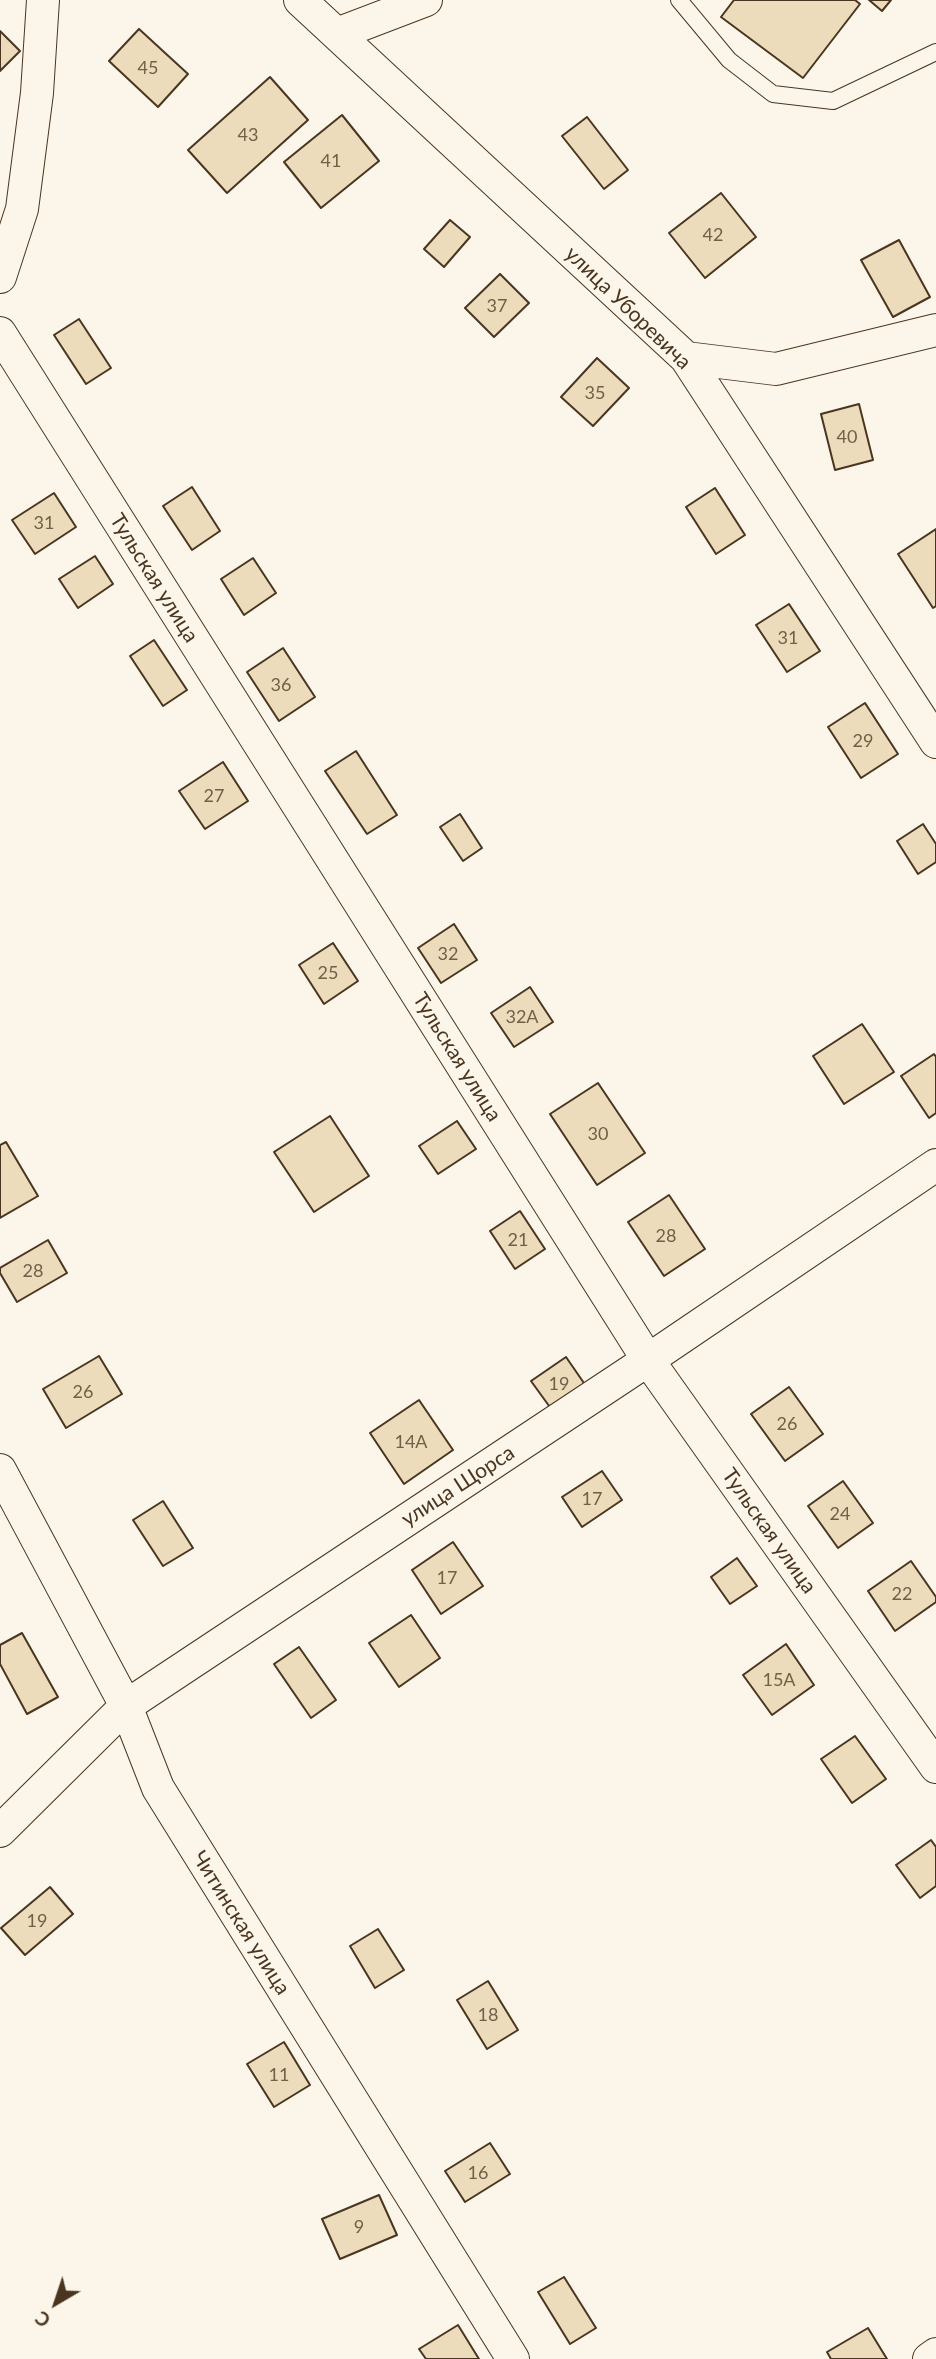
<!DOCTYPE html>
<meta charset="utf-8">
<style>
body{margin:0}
#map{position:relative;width:936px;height:2359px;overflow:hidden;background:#fbf6e9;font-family:Lato,sans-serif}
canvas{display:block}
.north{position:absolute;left:21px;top:2268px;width:70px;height:70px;-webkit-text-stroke:5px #fbf6e9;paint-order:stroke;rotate:219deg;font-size:19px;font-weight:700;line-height:28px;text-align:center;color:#4a3520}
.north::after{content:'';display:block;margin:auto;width:24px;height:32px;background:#4a3520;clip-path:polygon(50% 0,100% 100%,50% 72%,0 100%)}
</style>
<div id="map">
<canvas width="936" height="2359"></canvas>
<div class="north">С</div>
</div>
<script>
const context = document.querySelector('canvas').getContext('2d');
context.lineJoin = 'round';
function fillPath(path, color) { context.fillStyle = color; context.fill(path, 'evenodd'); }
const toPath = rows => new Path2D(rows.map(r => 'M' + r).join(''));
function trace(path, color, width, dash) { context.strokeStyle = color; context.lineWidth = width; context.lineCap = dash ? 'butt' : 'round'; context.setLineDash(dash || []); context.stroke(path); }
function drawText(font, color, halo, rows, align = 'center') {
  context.font = font + ' Lato,sans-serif'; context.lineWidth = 5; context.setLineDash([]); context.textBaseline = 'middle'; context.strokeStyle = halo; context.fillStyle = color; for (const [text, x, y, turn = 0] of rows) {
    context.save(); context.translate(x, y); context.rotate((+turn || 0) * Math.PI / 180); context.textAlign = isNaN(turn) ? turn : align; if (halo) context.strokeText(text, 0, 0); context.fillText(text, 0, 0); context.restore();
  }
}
const building = toPath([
 [734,0,855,0,860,4,803,78,721,17,734,0],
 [869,0,891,0,882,11,869,0],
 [139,29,188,74,158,107,109,61,139,29],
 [0,31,20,51,0,71,0,31],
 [270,77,308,120,227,193,188,150,270,77],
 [342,115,379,161,321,208,284,162,342,115],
 [587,117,628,170,604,189,562,136,587,117],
 [721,193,756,237,705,278,669,233,721,193],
 [450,220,470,237,444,267,424,249,450,220],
 [899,240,930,297,893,317,861,260,899,240],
 [500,274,529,303,494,337,465,308,500,274],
 [79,319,111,368,86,384,54,335,79,319],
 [597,358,629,388,593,426,561,397,597,358],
 [859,404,873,460,835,470,821,414,859,404],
 [192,487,220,531,192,550,163,506,192,487],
 [715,488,745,535,716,554,686,507,715,488],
 [54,493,76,527,35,554,12,520,54,493],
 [936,529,936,606,933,608,898,554,936,529],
 [95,556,113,584,78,608,59,579,95,556],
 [253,558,276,593,244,615,221,579,253,558],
 [789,604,820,651,787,672,756,625,789,604],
 [154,640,187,690,163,706,130,656,154,640],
 [283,648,315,697,279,721,247,672,283,648],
 [865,703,898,754,861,778,828,727,865,703],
 [356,751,397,815,367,834,325,771,356,751],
 [223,762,248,801,205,829,179,791,223,762],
 [460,814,482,848,463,861,440,827,460,814],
 [923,824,936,844,936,862,918,874,897,841,923,824],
 [454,924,477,960,441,983,418,948,454,924],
 [333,943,358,981,324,1004,299,965,333,943],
 [530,987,553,1022,514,1047,491,1013,530,987],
 [862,1024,894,1072,844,1104,813,1056,862,1024],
 [934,1054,936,1057,936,1113,929,1118,901,1076,934,1054],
 [598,1083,645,1153,597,1185,550,1114,598,1083],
 [330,1116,369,1176,314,1212,274,1152,330,1116],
 [457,1121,476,1149,438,1174,419,1146,457,1121],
 [6,1142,38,1196,0,1218,0,1145,6,1142],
 [669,1195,705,1249,664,1276,628,1222,669,1195],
 [520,1211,545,1249,515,1269,490,1231,520,1211],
 [48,1240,67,1273,17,1302,0,1273,0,1268,48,1240],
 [99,1356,122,1394,66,1428,43,1389,99,1356],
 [566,1357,586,1386,552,1410,531,1381,566,1357],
 [789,1387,823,1434,785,1461,751,1414,789,1387],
 [419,1400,453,1450,404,1484,370,1433,419,1400],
 [602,1471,622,1500,582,1527,562,1497,602,1471],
 [843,1481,873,1523,838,1548,808,1506,843,1481],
 [163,1501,193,1548,163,1566,133,1520,163,1501],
 [453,1542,483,1586,441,1614,412,1570,453,1542],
 [737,1558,757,1586,730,1604,711,1577,737,1558],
 [911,1561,936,1597,936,1602,895,1631,868,1591,911,1561],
 [411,1615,440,1658,399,1687,369,1643,411,1615],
 [22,1633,58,1697,27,1714,0,1664,0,1645,22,1633],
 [786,1644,814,1685,772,1715,743,1675,786,1644],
 [299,1647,336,1700,311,1718,274,1664,299,1647],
 [855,1736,886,1779,852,1803,821,1759,855,1736],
 [931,1840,936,1847,936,1886,920,1898,896,1865,931,1840],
 [50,1887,73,1914,25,1955,1,1928,50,1887],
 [378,1929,404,1970,375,1988,350,1946,378,1929],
 [488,1981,518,2030,487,2049,457,2000,488,1981],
 [284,2042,310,2085,274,2107,247,2064,284,2042],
 [490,2143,510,2174,465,2202,445,2171,490,2143],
 [379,2195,397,2235,340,2259,322,2219,379,2195],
 [564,2277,596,2328,570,2344,538,2292,564,2277],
 [458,2325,479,2359,426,2359,419,2349,458,2325],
 [868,2328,887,2359,831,2359,827,2352,868,2328]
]);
fillPath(building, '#ecdcbc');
trace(building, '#4a3520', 2);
const lane = toPath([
 [679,0,729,60,773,94,833,101,936,52]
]);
const street = toPath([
 [300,0,686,358,936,742],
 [337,34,426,0],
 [0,277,22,209,37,93,43,0],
 [0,333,648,1360,936,1767],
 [686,358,776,369,936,330],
 [0,1470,126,1706,158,1788,513,2359],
 [0,1831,126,1706,648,1360,936,1165],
 [929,2359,936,2354]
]);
trace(lane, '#4a3520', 18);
trace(street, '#4a3520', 34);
trace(lane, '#fbf6e9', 16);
trace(street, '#fbf6e9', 32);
drawText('18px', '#725f47', null, [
 ["45",148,68],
 ["43",248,135],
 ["41",331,161],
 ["42",713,235],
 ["37",497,306],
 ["35",595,393],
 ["40",847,437],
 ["31",44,523],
 ["31",788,638],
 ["36",281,685],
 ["29",863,741],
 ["27",214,796],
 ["32",448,954],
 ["25",328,973],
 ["32А",522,1017],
 ["30",598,1134],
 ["28",666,1236],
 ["21",518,1240],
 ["28",33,1271],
 ["19",559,1384],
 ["26",83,1392],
 ["26",787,1424],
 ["14А",411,1442],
 ["17",592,1499],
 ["24",840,1514],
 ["17",447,1578],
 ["22",902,1594],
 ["15А",779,1680],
 ["19",37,1921],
 ["18",488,2015],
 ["11",279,2075],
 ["16",478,2173],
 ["9",359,2227]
]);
drawText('21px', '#4a3520', '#fbf6e9', [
 ["улица Уборевича",628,308,44],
 ["Тульская улица",154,578,58],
 ["Тульская улица",457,1057,58],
 ["улица Щорса",458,1486,-33],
 ["Тульская улица",769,1531,55],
 ["Читинская улица",241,1923,58]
]);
</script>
